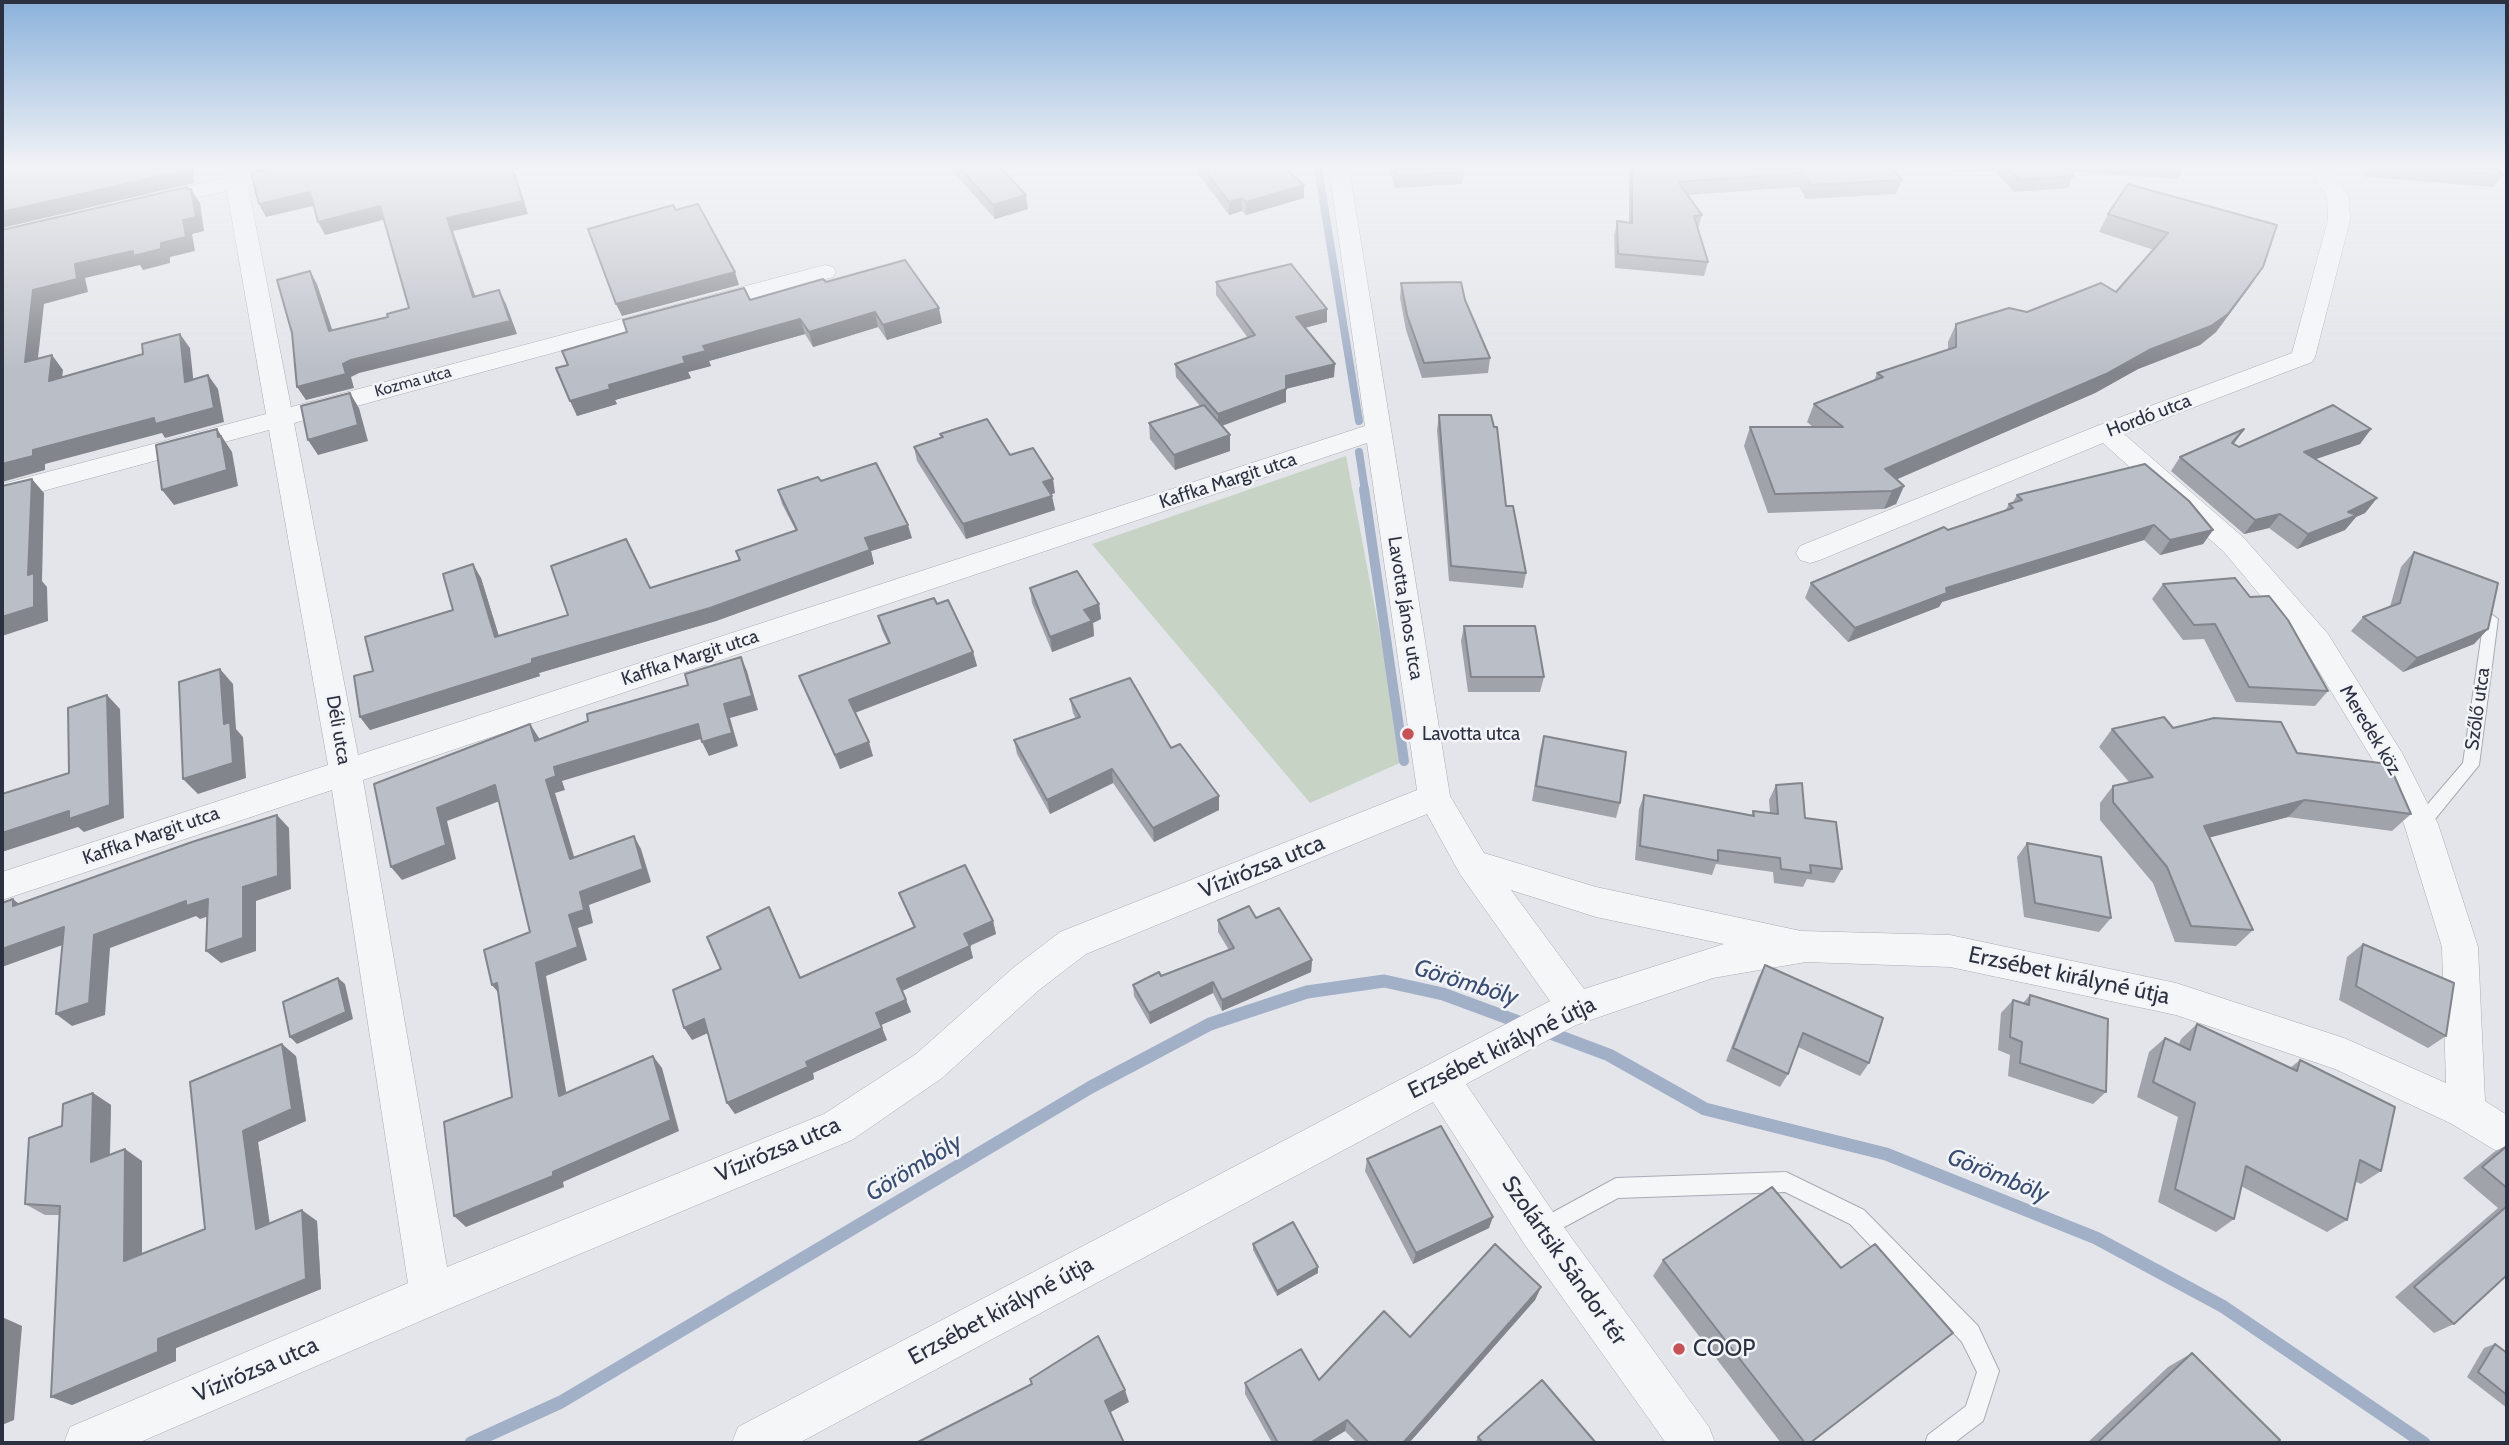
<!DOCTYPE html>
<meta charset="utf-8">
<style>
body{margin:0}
#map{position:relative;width:2509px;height:1445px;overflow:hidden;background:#e3e5ea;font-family:Cabin,sans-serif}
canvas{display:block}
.frame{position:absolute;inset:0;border:4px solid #2c3141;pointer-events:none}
</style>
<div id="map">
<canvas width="2509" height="1445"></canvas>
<div class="frame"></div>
</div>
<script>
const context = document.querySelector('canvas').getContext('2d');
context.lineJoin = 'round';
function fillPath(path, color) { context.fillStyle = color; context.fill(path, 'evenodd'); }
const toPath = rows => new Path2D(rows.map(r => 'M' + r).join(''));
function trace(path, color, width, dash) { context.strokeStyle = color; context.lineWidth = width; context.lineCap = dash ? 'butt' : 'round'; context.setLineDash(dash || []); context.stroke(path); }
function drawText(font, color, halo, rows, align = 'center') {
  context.font = font + ' Cabin,sans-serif'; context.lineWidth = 5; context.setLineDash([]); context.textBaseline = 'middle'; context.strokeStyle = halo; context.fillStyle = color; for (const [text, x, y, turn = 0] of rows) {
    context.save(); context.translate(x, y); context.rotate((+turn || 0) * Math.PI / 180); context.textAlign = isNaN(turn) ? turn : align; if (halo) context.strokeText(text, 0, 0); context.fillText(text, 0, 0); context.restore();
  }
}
fillPath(toPath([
 [1346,456,1404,761,1310,803,1092,544]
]), '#c7d3c5');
trace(toPath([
 [1318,168,1359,421],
 [1359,452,1365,491]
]), '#a1afc7', 8);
trace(toPath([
 [1364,489,1404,761]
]), '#a1afc7', 10);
trace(toPath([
 [1545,1031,1609,1055,1705,1109,1886,1154,2096,1238,2224,1307,2424,1443],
 [471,1443,561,1402,1091,1087,1210,1024,1307,992,1384,981,1443,994,1527,1025]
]), '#a1afc7', 13);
const lane = toPath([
 [2491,614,2498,619,2479,765,2427,829,2421,831,2415,829,2413,824,2415,819,2463,763,2484,619,2491,614],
 [1786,1172,1864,1210,1978,1326,1999,1371,1983,1421,1954,1443,1925,1443,1928,1435,1966,1406,1977,1372,1962,1342,1850,1224,1785,1192,1618,1198,1542,1239,1535,1236,1532,1229,1535,1222,1616,1178,1786,1172]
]);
const street = toPath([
 [224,168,244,168,246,174,274,168,311,168,308,172,248,186,291,407,825,265,833,267,836,272,833,277,294,423,358,755,1365,426,1329,168,1349,168,1450,796,1484,853,1596,887,1801,931,1950,935,2176,983,2344,1038,2446,1083,2442,947,2404,824,2377,767,2306,650,2224,552,2103,443,1820,560,1810,563,1800,560,1796,553,1800,546,2097,426,2292,353,2328,220,2327,196,2308,168,2328,168,2349,196,2350,220,2315,357,2312,362,2124,434,2244,538,2328,634,2402,753,2438,824,2478,947,2485,1101,2507,1115,2507,1155,2493,1149,2452,1124,2335,1069,2176,1015,1950,967,1806,962,1713,978,1576,1025,1466,1084,1555,1215,1709,1427,1715,1443,1666,1443,1525,1245,1433,1102,799,1443,732,1443,738,1427,1550,1001,1460,874,1427,814,1086,954,1039,990,942,1078,852,1140,446,1310,138,1443,64,1443,70,1427,408,1283,332,790,2,900,2,872,328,765,269,430,2,502,2,484,266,414,227,191,153,207,145,206,142,201,145,196,225,178,224,168],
 [1367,443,1417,790,1060,932,1013,968,916,1054,824,1114,447,1267,363,780,1367,443],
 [1511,890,1596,917,1724,944,1584,989,1511,890]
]);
trace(lane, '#a8abb4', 2);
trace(street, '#a8abb4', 1);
fillPath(lane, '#f5f6f8');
fillPath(street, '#f5f6f8');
fillPath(toPath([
 [950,168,1001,168,1028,209,995,219],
 [1197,168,1285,168,1304,198,1246,215,1242,211,1229,215,1198,173],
 [1389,168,1462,168,1464,172,1462,184,1395,188],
 [1629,168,1892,168,1902,180,1896,194,1806,199,1799,187,1687,195,1702,215,1698,229,1708,262,1704,276,1615,268,1614,236,1617,221,1629,222],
 [1949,168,2184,168,2178,179,2074,172,2073,176,2068,188,2014,192,1995,171,1953,172],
 [2360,168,2497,168,2503,175,2494,187,2366,177],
 [2128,184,2263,267,2251,285,2216,332,2200,345,2138,369,2095,393,1897,479,1904,486,1896,504,1884,509,1768,513,1744,446,1750,427,1813,427,1807,422,1814,404,1874,381,1877,373,1948,350,1948,342,1956,324,2027,312,2116,292,2154,250,2099,232,2108,214],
 [826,282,942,323,887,340,878,327,813,347,805,334,709,361,711,366,688,372,691,378,615,400,617,404,577,416,568,365,627,332,750,300],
 [1216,282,1327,322,1305,328,1334,377,1286,389,1286,402,1222,426,1230,435,1230,451,1175,470,1150,439,1149,423,1200,406,1176,377,1175,364,1248,338,1216,295],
 [1401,283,1465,300,1490,358,1488,373,1422,378,1406,330,1400,298],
 [1439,415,1494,427,1506,506,1526,573,1523,588,1449,581,1437,430],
 [2244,429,2234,444,2239,447,2371,429,2360,444,2315,459,2377,498,2365,513,2356,517,2345,530,2297,549,2269,528,2244,534,2171,471,2180,457],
 [940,434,1010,455,1055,493,1051,494,1055,510,966,539,917,461,914,447,941,438],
 [821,481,912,538,871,551,874,564,716,621,539,673,540,676,370,730,360,717,373,671,453,610,481,578,499,636,568,615,650,588,739,561,736,551,796,531,782,504,778,490],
 [2017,495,2213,530,2203,544,2160,555,2144,540,1942,602,1939,607,1848,642,1805,598,1811,583,1948,530,2005,511,2009,504,2013,502],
 [2414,552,2488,629,2474,644,2403,672,2351,631,2363,617,2390,607,2401,567],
 [2163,584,2328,691,2315,706,2236,702,2204,639,2183,640,2152,599],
 [1030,588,1099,604,1101,619,1093,623,1094,636,1052,652,1032,603],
 [937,604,973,652,977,666,855,713,873,756,840,769,799,676,888,643,882,630,878,616],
 [1464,626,1544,677,1540,692,1468,692,1461,641],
 [1070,699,1171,748,1219,810,1154,842,1113,783,1050,814,1017,754,1014,740,1076,719,1073,713],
 [2173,728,2297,753,2411,814,2392,831,2288,817,2209,837,2253,930,2236,946,2175,942,2153,883,2100,820,2100,803,2113,786,2129,782,2099,747,2112,729],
 [1544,736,1620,803,1616,818,1532,801,1540,750],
 [1776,785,1805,818,1842,869,1834,883,1807,879,1803,887,1774,883,1773,872,1716,864,1712,875,1635,860,1639,809,1644,795,1751,816,1753,811,1770,813,1769,800],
 [2027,843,2111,918,2099,932,2024,917,2017,857],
 [899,893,993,921,996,934,970,946,973,958,902,991,911,1012,881,1025,887,1040,813,1073,814,1079,735,1114,727,1103,708,1033,692,1040,775,919,800,977,914,928],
 [1256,918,1312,960,1311,972,1222,1011,1213,993,1150,1024,1134,996,1133,985,1161,976,1229,950,1218,932,1218,920],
 [2363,944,2446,1036,2428,1048,2339,1000,2347,957],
 [1765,965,1869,1063,1860,1076,1798,1047,1788,1074,1780,1087,1726,1061,1758,978],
 [2030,995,2106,1092,2093,1104,2008,1076,2010,1055,1998,1050,2001,1013,2013,1000,2023,1003],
 [2197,1024,2290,1068,2300,1060,2381,1171,2361,1184,2356,1182,2347,1220,2327,1232,2241,1186,2234,1219,2216,1232,2158,1202,2178,1117,2137,1097,2149,1052,2165,1038,2179,1044,2181,1039],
 [296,1056,306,1121,258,1142,269,1223,317,1221,321,1289,176,1348,176,1361,72,1405,51,1397,59,1215,45,1215,25,1204,62,1126,93,1093,111,1105,110,1155,142,1161,142,1254,205,1229],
 [2507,1145,2507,1275,2454,1324,2434,1333,2395,1297,2498,1208,2463,1178,2494,1152],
 [1367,1159,1489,1228,1413,1264,1365,1171],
 [1253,1244,1318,1267,1318,1273,1277,1296,1253,1250],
 [1663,1260,1810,1443,1781,1443,1653,1276],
 [1541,1287,1535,1300,1409,1443,1357,1443,1345,1431,1325,1443,1272,1443,1245,1394,1245,1383,1319,1380,1410,1337],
 [2495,1344,2507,1353,2507,1408,2467,1377,2484,1348],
 [2192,1353,2277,1443,2087,1443,2168,1367],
 [1478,1437,1596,1443,1475,1443]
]), '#a0a3aa');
fillPath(toPath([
 [186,168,193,168,194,183,2,228,2,212],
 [512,168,524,168,514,170,528,214,453,231,480,310,473,297,447,218],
 [1304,185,1304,198,1246,215,1246,202],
 [187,187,192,195,191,189,200,203,204,231,192,234,195,251,170,257,170,263,143,270,140,265,85,278,88,292,44,304,36,376,25,362,33,290,75,264,161,243,183,220],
 [310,192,317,205,266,217,259,204],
 [1026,195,1028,209,995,219,993,205],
 [1242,198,1242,211,1229,215,1229,202],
 [380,206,387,219,325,235,318,222],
 [2263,267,2251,285,2216,332,2200,345,2138,369,2095,393,1877,488,1885,469],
 [310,271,317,284,337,344,329,331],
 [735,272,739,285,622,316,616,304],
 [499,290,506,304,517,334,359,373,351,377,354,388,306,400,297,387,343,364],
 [939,308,942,323,887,340,883,325],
 [1327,309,1327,322,1296,330,1296,317],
 [875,312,878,327,813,347,809,332],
 [800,319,805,334,709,361,711,366,688,372,691,378,615,400,617,404,577,416,570,401,683,357,703,346],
 [180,334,190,348,195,396,185,382],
 [52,355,63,370,60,395,49,381],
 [1335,364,1334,377,1285,389,1286,376],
 [208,375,218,389,224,422,165,438,162,433,45,464,45,470,2,482,2,464,33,450],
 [1286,389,1286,402,1218,427,1218,414],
 [350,393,359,408,368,441,318,455,308,440],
 [217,429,232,452,238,486,174,505,162,490,218,437],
 [2371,429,2360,444,2293,467,2304,452],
 [1230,435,1230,451,1175,470,1174,455],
 [32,479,44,493,42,581,47,587,48,621,2,636,2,617,28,575],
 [1053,479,1055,493,1045,496,1043,482],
 [1904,486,1896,504,1884,509,1892,491],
 [1052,496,1055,510,966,539,963,524],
 [2377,498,2365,513,2356,517,2345,530,2297,549,2308,534,2348,512],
 [2280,514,2269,528,2244,534,2255,520],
 [908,525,912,538,871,551,874,564,716,621,539,673,540,676,370,730,360,717,532,659,865,538],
 [2154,525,2144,540,1942,602,1939,607,1848,642,1855,628,1946,588],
 [2213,530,2203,544,2160,555,2170,540],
 [473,564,481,578,503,650,495,637],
 [1099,604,1101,619,1093,623,1094,636,1052,652,1050,637,1084,610],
 [2488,629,2474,644,2403,672,2417,658],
 [973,652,977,666,854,713,849,700],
 [741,657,747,671,758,710,730,718,738,746,709,756,702,742,724,704],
 [220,669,233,684,236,729,243,737,246,778,198,794,183,779,224,724],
 [107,695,120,709,124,818,84,832,78,827,2,852,2,833,69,811],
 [530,724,539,738,544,755,535,741],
 [698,724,704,738,562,781,565,790,555,793,579,873,570,859,546,780,554,767],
 [869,742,873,756,840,769,835,755],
 [1112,769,1113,783,1050,814,1047,800],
 [495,785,505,799,447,821,456,859,402,880,391,867,437,808],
 [1219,796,1219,810,1154,842,1153,828],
 [2305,800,2288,817,2189,843,2204,826],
 [277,815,289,828,291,889,256,901,256,951,221,963,206,951],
 [634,836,641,849,651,882,589,905,593,923,578,928,587,960,546,976,569,1108,559,1096,536,963,580,892],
 [13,899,29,912,13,906],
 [208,899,221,912,200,919,196,916,110,948,105,1015,72,1026,56,1014,94,935,186,901],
 [993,921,996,934,968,946,964,934],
 [64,927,79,939,2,967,2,949],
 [970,946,973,958,902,991,897,979],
 [1312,960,1311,972,1222,1011,1222,1000],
 [338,978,345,984,353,1019,297,1044,290,1037],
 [1213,982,1213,993,1150,1024,1149,1013],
 [497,983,502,997,492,985],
 [906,1000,911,1012,881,1025,876,1013],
 [704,1019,712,1031,692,1040,684,1028],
 [882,1028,887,1040,813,1073,814,1079,735,1114,727,1103,806,1062],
 [282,1044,296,1056,306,1121,258,1142,272,1239,256,1229,243,1131],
 [653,1056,662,1068,679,1131,563,1182,564,1187,466,1227,454,1216,553,1172],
 [93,1093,111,1105,109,1174,91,1162],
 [125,1149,142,1161,142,1272,124,1261],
 [302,1210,317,1221,321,1289,176,1348,176,1361,72,1405,51,1397,158,1339],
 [1493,1217,1489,1228,1413,1264,1416,1253],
 [1318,1267,1318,1273,1277,1296,1277,1291],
 [1541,1287,1535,1300,1409,1443,1403,1443],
 [2,1317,22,1326,14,1420,2,1425],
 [1125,1390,1129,1402,1109,1413,1105,1401],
 [1347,1420,1345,1431,1325,1443,1310,1443]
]), '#82858b');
const building = toPath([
 [2,168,186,168,186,170,2,212,2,168],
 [276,168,512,168,523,201,447,218,473,297,499,290,510,321,351,360,343,364,346,374,297,387,292,333,277,280,310,271,329,331,388,317,387,314,409,308,380,206,318,222,310,192,259,204,251,173,276,168],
 [960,168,1001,168,1026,195,993,205,960,168],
 [1203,168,1285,168,1304,185,1246,202,1242,198,1229,202,1203,168],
 [1394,168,1462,168,1464,172,1396,176,1394,168],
 [1632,168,1892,168,1902,180,1811,185,1803,173,1678,182,1702,215,1694,216,1708,262,1618,254,1617,221,1632,223,1632,168],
 [2008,168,2075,168,2073,176,2019,180,2008,168],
 [2411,168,2497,168,2503,175,2411,168],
 [2128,184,2277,225,2263,267,2228,314,2211,326,2149,350,2106,374,1885,469,1904,486,1892,491,1775,494,1750,427,1843,427,1814,404,1883,377,1877,373,1956,347,1956,324,2009,308,2027,312,2101,283,2116,292,2168,233,2108,214,2128,184],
 [187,187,188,190,191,189,196,217,183,220,186,237,161,243,161,249,133,256,133,251,75,264,77,279,33,290,25,362,52,355,49,381,143,354,142,344,180,334,185,382,208,375,214,408,155,424,154,418,33,450,33,456,2,464,2,230,187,187],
 [698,204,735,272,616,304,588,229,673,205,676,210,698,204],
 [905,260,939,308,883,325,875,312,809,332,800,319,703,346,706,351,683,357,685,363,609,385,610,389,570,401,556,368,568,365,562,351,627,332,623,320,744,288,750,300,823,279,826,282,905,260],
 [1291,264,1327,309,1296,317,1335,364,1286,376,1286,389,1218,414,1175,364,1255,335,1216,282,1291,264],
 [1461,282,1465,300,1490,358,1424,363,1407,315,1401,283,1461,282],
 [350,393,358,425,308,440,301,406,350,393],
 [1204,405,1230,435,1174,455,1149,423,1204,405],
 [2333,405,2371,429,2304,452,2377,498,2348,512,2357,515,2308,534,2280,514,2255,520,2180,457,2244,429,2232,443,2239,447,2333,405],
 [1439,415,1491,415,1494,427,1497,427,1506,506,1513,506,1526,573,1451,566,1439,415],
 [987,419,1010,455,1033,448,1053,479,1043,482,1052,496,963,524,914,447,943,437,940,434,987,419],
 [217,429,218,437,221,436,227,470,162,490,156,445,217,429],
 [876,463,908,525,865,538,870,550,710,608,532,659,532,663,360,717,354,676,373,671,365,637,453,610,443,574,473,564,495,637,568,615,551,566,626,539,650,588,740,560,736,551,797,530,778,490,818,477,821,481,876,463],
 [2145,464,2189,501,2213,530,2170,540,2154,525,1946,588,1947,593,1855,628,1811,583,1944,527,1948,530,2013,508,2009,504,2022,500,2017,495,2145,464],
 [32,479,28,575,34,573,34,607,2,617,2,486,32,479],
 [2414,552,2498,583,2488,629,2417,658,2363,617,2400,603,2414,552],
 [1077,571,1099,604,1084,610,1092,621,1050,637,1030,588,1077,571],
 [2235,578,2250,597,2269,596,2288,620,2328,691,2249,687,2215,624,2194,625,2163,584,2235,578],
 [934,598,937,604,948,600,973,652,849,700,869,742,835,755,799,676,890,643,878,616,934,598],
 [1464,626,1535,626,1544,677,1471,677,1464,626],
 [741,657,752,696,724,704,732,733,702,742,698,724,554,767,556,776,546,780,570,859,634,836,643,869,580,892,584,910,569,915,578,947,536,963,559,1096,653,1056,671,1120,553,1172,553,1176,454,1216,444,1122,512,1097,497,983,492,985,484,950,530,932,495,785,437,808,446,845,391,867,374,784,530,724,535,741,588,721,587,714,688,685,685,674,741,657],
 [220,669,224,724,230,722,233,763,183,779,179,682,220,669],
 [1130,678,1171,748,1180,744,1219,796,1153,828,1112,769,1047,800,1014,740,1080,717,1070,699,1130,678],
 [107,695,110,805,69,819,69,811,2,833,2,794,69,773,68,708,107,695],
 [2164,717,2173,728,2214,718,2281,722,2297,753,2389,764,2411,814,2305,800,2204,826,2253,930,2191,926,2167,867,2113,802,2113,786,2153,777,2112,729,2164,717],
 [1544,736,1626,752,1620,803,1536,786,1544,736],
 [1802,783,1805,818,1836,822,1842,869,1810,865,1811,873,1781,869,1780,858,1718,850,1718,861,1640,846,1644,795,1754,816,1753,811,1778,814,1776,785,1802,783],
 [277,815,278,876,243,887,243,938,206,951,208,899,186,906,186,901,94,935,89,1003,56,1014,64,927,2,949,2,903,13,899,13,906,192,842,277,815],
 [2027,843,2101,857,2111,918,2035,903,2027,843],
 [965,865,993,921,964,934,970,946,897,979,906,1000,876,1013,882,1028,806,1062,808,1067,727,1103,704,1019,684,1028,673,990,721,969,707,937,769,907,800,978,915,927,899,893,965,865],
 [1249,906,1256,918,1279,908,1312,960,1222,1000,1213,982,1149,1013,1133,985,1159,972,1161,976,1234,948,1218,920,1249,906],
 [2363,944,2454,983,2446,1036,2356,986,2363,944],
 [1765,965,1883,1018,1869,1063,1803,1033,1788,1074,1733,1048,1765,965],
 [338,978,346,1012,290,1037,283,1002,338,978],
 [2030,995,2108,1019,2106,1092,2020,1063,2022,1042,2010,1037,2013,1000,2029,1005,2030,995],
 [2197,1024,2297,1071,2300,1060,2395,1107,2381,1171,2360,1160,2347,1220,2246,1166,2234,1219,2175,1189,2195,1103,2153,1082,2165,1038,2190,1050,2197,1024],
 [282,1044,292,1109,243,1131,256,1229,302,1210,306,1279,158,1339,158,1352,51,1397,60,1206,25,1204,29,1138,62,1126,63,1104,93,1093,91,1162,125,1149,124,1261,205,1229,190,1082,282,1044],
 [1441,1126,1493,1217,1416,1253,1367,1159,1441,1126],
 [2507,1146,2507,1188,2482,1167,2507,1146],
 [1772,1187,1841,1268,1875,1244,1953,1333,1810,1443,1805,1443,1663,1260,1772,1187],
 [2507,1206,2507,1275,2454,1324,2414,1287,2507,1206],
 [1293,1222,1318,1267,1277,1291,1253,1244,1293,1222],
 [1495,1244,1541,1287,1403,1443,1369,1443,1347,1420,1310,1443,1278,1443,1245,1383,1301,1349,1319,1380,1384,1311,1410,1337,1495,1244],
 [1098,1336,1125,1390,1105,1401,1124,1443,916,1443,1032,1384,1030,1379,1098,1336],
 [2495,1344,2507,1353,2507,1395,2478,1372,2495,1344],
 [2192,1353,2280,1440,2277,1443,2097,1443,2192,1353],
 [1542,1380,1596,1443,1483,1443,1478,1437,1542,1380]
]);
fillPath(building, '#babec6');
trace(building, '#82858b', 2);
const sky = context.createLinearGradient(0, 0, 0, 370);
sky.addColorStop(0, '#8bb2db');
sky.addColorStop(0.45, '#f2f3f6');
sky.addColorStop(1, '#f2f3f600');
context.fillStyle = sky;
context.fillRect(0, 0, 2509, 370);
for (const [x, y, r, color] of [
 [1408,734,7,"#c55257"],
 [1679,1349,7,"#c55257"]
]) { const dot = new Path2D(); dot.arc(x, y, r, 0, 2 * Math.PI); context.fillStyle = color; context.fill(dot); trace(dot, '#f2f4f7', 2.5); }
drawText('16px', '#2c3141', '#f2f4f7', [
 ["Kozma utca",413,382,-15]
]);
drawText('19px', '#2c3141', '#f2f4f7', [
 ["Hordó utca",2149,416,-21],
 ["Kaffka Margit utca",1228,481,-18],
 ["Lavotta János utca",1405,608,81],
 ["Kaffka Margit utca",690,658,-18],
 ["Szőlő utca",2478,709,-82],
 ["Déli utca",338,730,80],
 ["Meredek köz",2370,730,59],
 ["Kaffka Margit utca",151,836,-19]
]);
drawText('19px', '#2c3141', '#f2f4f7', [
 ["Lavotta utca",1422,734]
], 'left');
drawText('23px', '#2c3141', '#f2f4f7', [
 ["Vízirózsa utca",1262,867,-22],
 ["Erzsébet királyné útja",2069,976,12],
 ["Erzsébet királyné útja",1502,1048,-26],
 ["Vízirózsa utca",778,1150,-23],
 ["Szolártsik Sándor tér",1564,1261,55],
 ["Erzsébet királyné útja",1001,1311,-28],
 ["Vízirózsa utca",256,1370,-23]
]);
drawText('23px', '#2c3141', '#f2f4f7', [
 ["COOP",1693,1349]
], 'left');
drawText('italic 24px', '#394c72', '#f2f4f7', [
 ["Görömböly",1466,983,17],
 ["Görömböly",914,1168,-31],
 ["Görömböly",1998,1176,22]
]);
</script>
